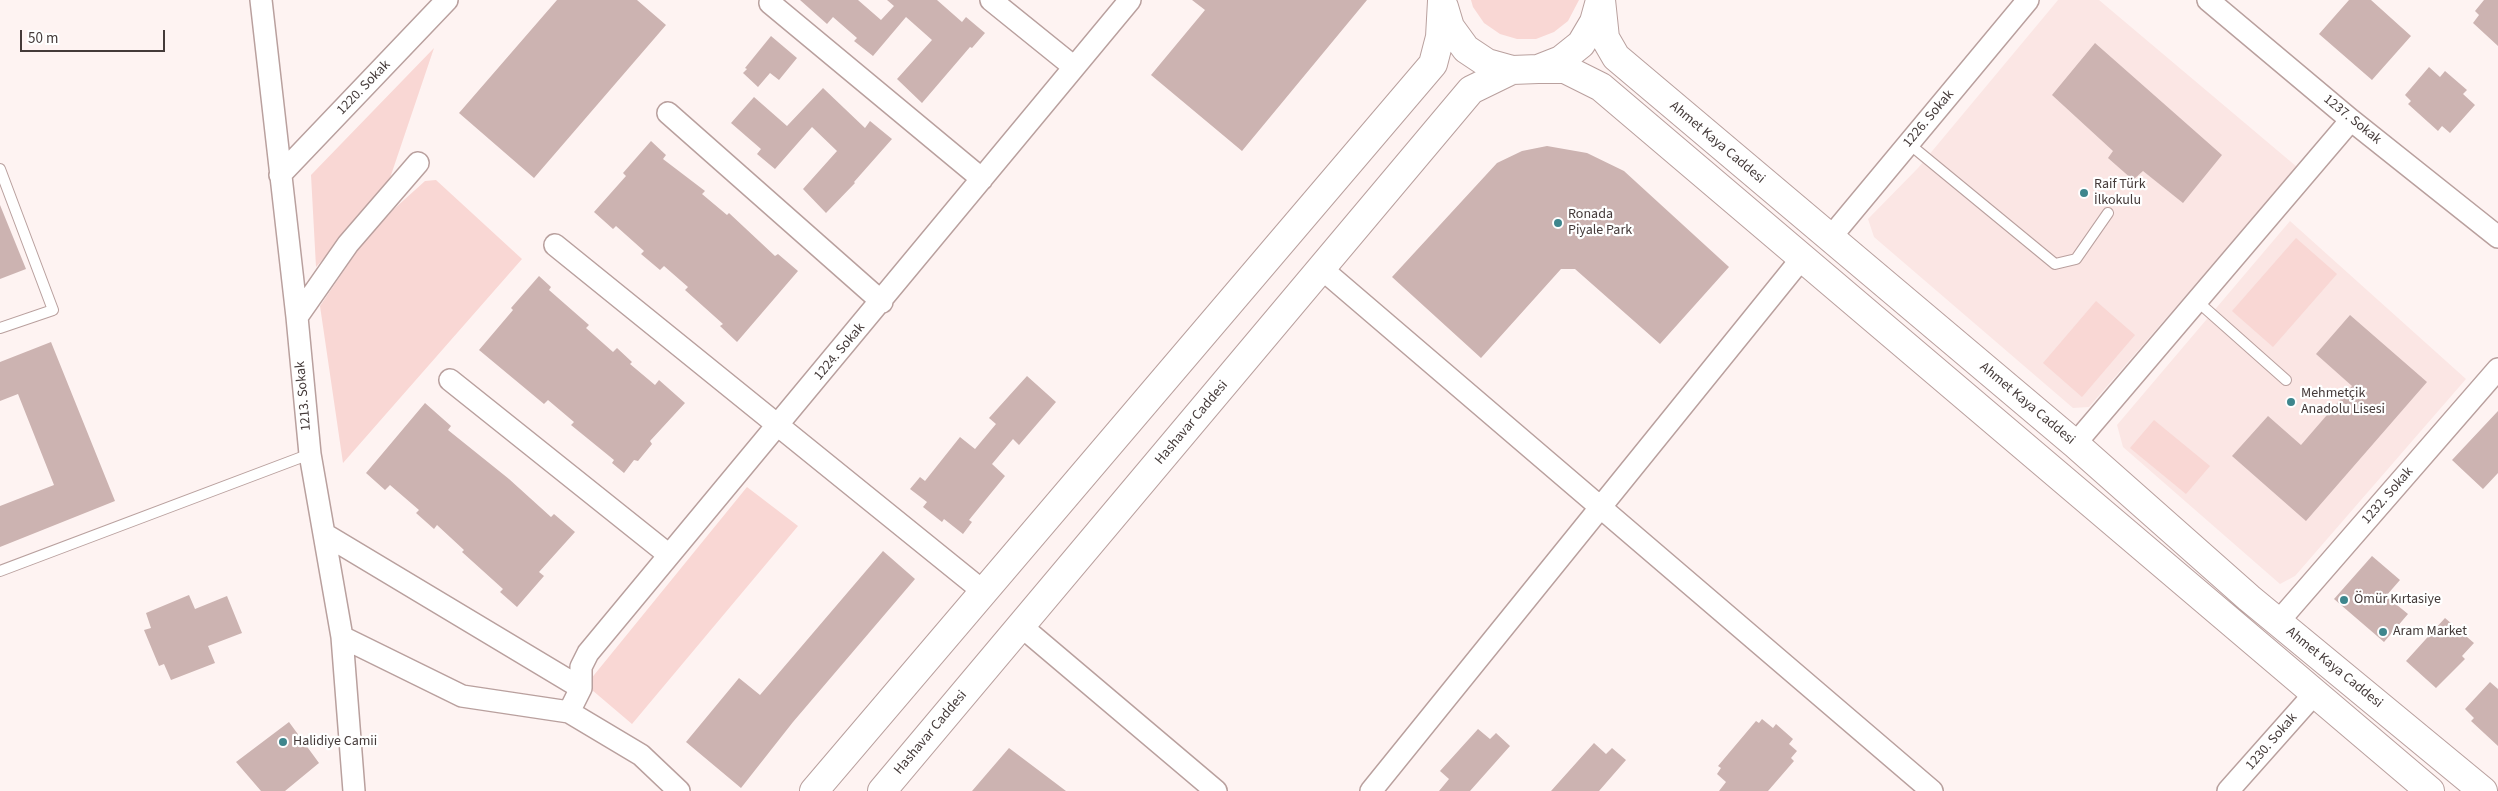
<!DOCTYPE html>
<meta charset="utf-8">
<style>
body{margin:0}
#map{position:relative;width:2498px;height:791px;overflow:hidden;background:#fef3f2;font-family:"Source Sans 3",sans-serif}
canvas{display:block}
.scale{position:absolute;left:20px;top:30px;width:145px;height:22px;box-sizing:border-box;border:2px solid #443a39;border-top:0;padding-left:6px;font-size:15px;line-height:18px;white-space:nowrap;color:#443a39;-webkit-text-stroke:4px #fff;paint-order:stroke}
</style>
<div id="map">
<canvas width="2498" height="791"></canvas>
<div class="scale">50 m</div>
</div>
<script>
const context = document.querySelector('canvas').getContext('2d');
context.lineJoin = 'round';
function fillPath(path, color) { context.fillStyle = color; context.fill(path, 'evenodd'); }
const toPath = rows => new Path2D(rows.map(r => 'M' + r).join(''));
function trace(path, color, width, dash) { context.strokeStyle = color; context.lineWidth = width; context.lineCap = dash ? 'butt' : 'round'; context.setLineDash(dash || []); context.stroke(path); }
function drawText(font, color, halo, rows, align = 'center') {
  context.font = font + ' "Source Sans 3",sans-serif'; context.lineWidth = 4.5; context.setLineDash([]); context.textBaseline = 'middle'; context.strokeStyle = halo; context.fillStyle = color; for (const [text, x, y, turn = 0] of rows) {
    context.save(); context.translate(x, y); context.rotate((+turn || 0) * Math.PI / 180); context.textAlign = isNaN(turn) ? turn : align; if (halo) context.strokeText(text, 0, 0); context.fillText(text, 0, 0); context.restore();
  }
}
fillPath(toPath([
 [2058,0,2099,0,2297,167,2089,407,2073,408,1874,237,1868,219,1918,168],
 [2290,221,2466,379,2295,576,2280,584,2123,447,2117,425]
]), '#fbe6e4');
fillPath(toPath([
 [1471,0,1579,0,1568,21,1554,32,1536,39,1517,39,1500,34,1484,23,1473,7],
 [434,48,387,187,316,267,311,175],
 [436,180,522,259,343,463,320,306,359,248,394,209,425,181],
 [2296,238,2337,274,2273,347,2232,311],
 [2096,301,2135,335,2082,397,2043,363],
 [2154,420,2210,466,2186,494,2130,448],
 [747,487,798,526,632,724,592,690,590,680]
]), '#f9d7d4');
fillPath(toPath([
 [557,0,637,0,666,25,534,178,459,113],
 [800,0,858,0,881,20,894,6,887,0,937,0,962,22,966,17,985,33,972,48,970,47,922,103,897,79,932,40,906,17,873,56,854,41,857,38,833,17,827,24],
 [1192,0,1367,0,1242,151,1151,75,1205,10],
 [2349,0,2371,0,2411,36,2372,80,2319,34],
 [2484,0,2498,0,2498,46,2473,23,2479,15,2475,11],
 [771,36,797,58,779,80,770,73,758,87,743,73,747,69,745,68],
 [2095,43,2222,155,2183,203,2143,171,2133,180,2108,158,2113,151,2052,95],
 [2429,67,2440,77,2445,71,2467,90,2463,94,2475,105,2450,133,2442,126,2438,131,2408,104,2411,101,2405,95],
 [823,88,865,128,870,121,892,139,854,182,855,183,826,213,803,189,837,151,812,127,775,169,757,154,761,149,731,123,754,97,787,126],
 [651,141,666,155,663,159,705,191,702,194,727,215,729,213,775,256,778,254,798,271,737,342,720,326,723,324,685,290,688,287,664,266,660,270,641,254,644,251,616,226,613,229,594,212,626,176,623,173],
 [1547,146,1587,153,1624,171,1729,267,1660,344,1575,269,1561,269,1481,358,1392,277,1497,163,1522,151],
 [0,205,26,269,0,279],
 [539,276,551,287,549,290,589,325,586,328,613,352,617,348,632,362,630,364,655,385,659,380,685,403,650,441,652,444,638,461,634,460,624,473,612,463,614,460,571,425,574,422,548,400,544,404,479,350,513,310,511,308],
 [2350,315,2427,382,2306,521,2232,456,2268,416,2301,445,2352,386,2316,354],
 [51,342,115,501,0,547,0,506,54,485,18,394,0,401,0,362],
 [1027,376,1056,402,1019,445,1013,439,992,464,1005,476,969,520,972,522,963,534,944,519,942,522,923,507,927,502,910,489,920,477,925,481,960,437,975,449,996,424,989,418],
 [425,403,451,426,448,430,509,479,551,517,554,514,575,532,539,572,544,576,517,607,500,592,503,589,462,552,464,550,437,525,434,529,416,513,419,510,390,485,385,490,366,473],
 [2498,411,2498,473,2483,489,2452,460],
 [883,551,915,579,793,722,741,788,686,742,739,678,760,695],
 [2372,556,2400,580,2386,596,2408,614,2384,642,2334,599],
 [189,595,195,609,227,596,242,633,208,646,215,663,171,680,164,664,159,666,144,630,151,628,146,613],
 [2445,618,2474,643,2462,656,2465,659,2436,688,2406,661],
 [2490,682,2498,689,2498,746,2471,721,2474,718,2465,709],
 [1762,719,1773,728,1776,724,1793,739,1789,744,1797,751,1791,758,1794,761,1768,791,1719,791,1726,782,1717,774,1721,768,1718,766,1756,721,1759,723],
 [289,722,319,763,285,791,261,791,236,762],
 [1478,729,1490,739,1496,733,1510,746,1470,791,1439,791,1449,779,1440,771],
 [1594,743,1606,754,1612,748,1626,760,1599,791,1551,791],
 [1009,748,1066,791,972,791]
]), '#ccb3b1');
const service = toPath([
 [1908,143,2055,264,2076,259,2108,213],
 [0,169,53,310,0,328],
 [2197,301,2286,380],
 [0,571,310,454]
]);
const minor = toPath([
 [261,0,297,317,310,454,342,637,354,791],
 [991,0,1074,67],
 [2208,0,2351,120,2498,237],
 [770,3,982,179],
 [668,113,882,302],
 [280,175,447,0],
 [1830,238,2028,0],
 [555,245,984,592],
 [1322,269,1932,791],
 [297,317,348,244,418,163],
 [450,380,669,555],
 [2075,444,2351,120],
 [326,535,581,688],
 [2278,622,2498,369],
 [1021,626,1216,791],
 [342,637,462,696,569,712,641,755,679,791],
 [569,712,581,688,581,667,588,653,1130,0],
 [1371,791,1802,258],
 [2228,791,2315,693]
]);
const secondary = toPath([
 [1601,0,1605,38,1616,57,2075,444,2249,598,2483,791],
 [1444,7,1450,27,1466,49,1487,63,1512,70,1538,69,1561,60,1581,44,1594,22,1599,4],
 [1538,69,1565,69,1601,87,2430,791],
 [814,791,1433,64,1440,37,1442,1],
 [882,791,1471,90,1512,70]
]);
trace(service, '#b9a09e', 12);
trace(minor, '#b9a09e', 24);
trace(secondary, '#b9a09e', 30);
trace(service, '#fff', 10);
trace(minor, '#fff', 21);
trace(secondary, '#fff', 28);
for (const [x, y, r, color] of [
 [2084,193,5,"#3e868d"],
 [1558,223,5,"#3e868d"],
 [2291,402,5,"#3e868d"],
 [2344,600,5,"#3e868d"],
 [2383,632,5,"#3e868d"],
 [283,742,5,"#3e868d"]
]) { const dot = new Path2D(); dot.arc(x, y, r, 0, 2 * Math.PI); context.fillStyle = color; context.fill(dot); trace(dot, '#fff', 2); }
drawText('14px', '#443a39', '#fff', [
 ["1220. Sokak",364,88,-46],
 ["1226. Sokak",1929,119,-50],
 ["1237. Sokak",2352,120,39],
 ["Ahmet Kaya Caddesi",1717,143,40],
 ["1224. Sokak",840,352,-50],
 ["1213. Sokak",304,396,-95],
 ["Ahmet Kaya Caddesi",2027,404,40],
 ["Hashavar Caddesi",1192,423,-50],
 ["1232. Sokak",2388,496,-49],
 ["Ahmet Kaya Caddesi",2334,668,39],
 ["Hashavar Caddesi",931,733,-50],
 ["1230. Sokak",2272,742,-49]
]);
drawText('14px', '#443a39', '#fff', [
 ["Raif Türk",2094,185],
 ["İlkokulu",2094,201],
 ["Ronada",1568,215],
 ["Piyale Park",1568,231],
 ["Mehmetçik",2301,394],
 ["Anadolu Lisesi",2301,410],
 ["Ömür Kırtasiye",2354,600],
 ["Aram Market",2393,632],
 ["Halidiye Camii",293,742]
], 'left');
</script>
